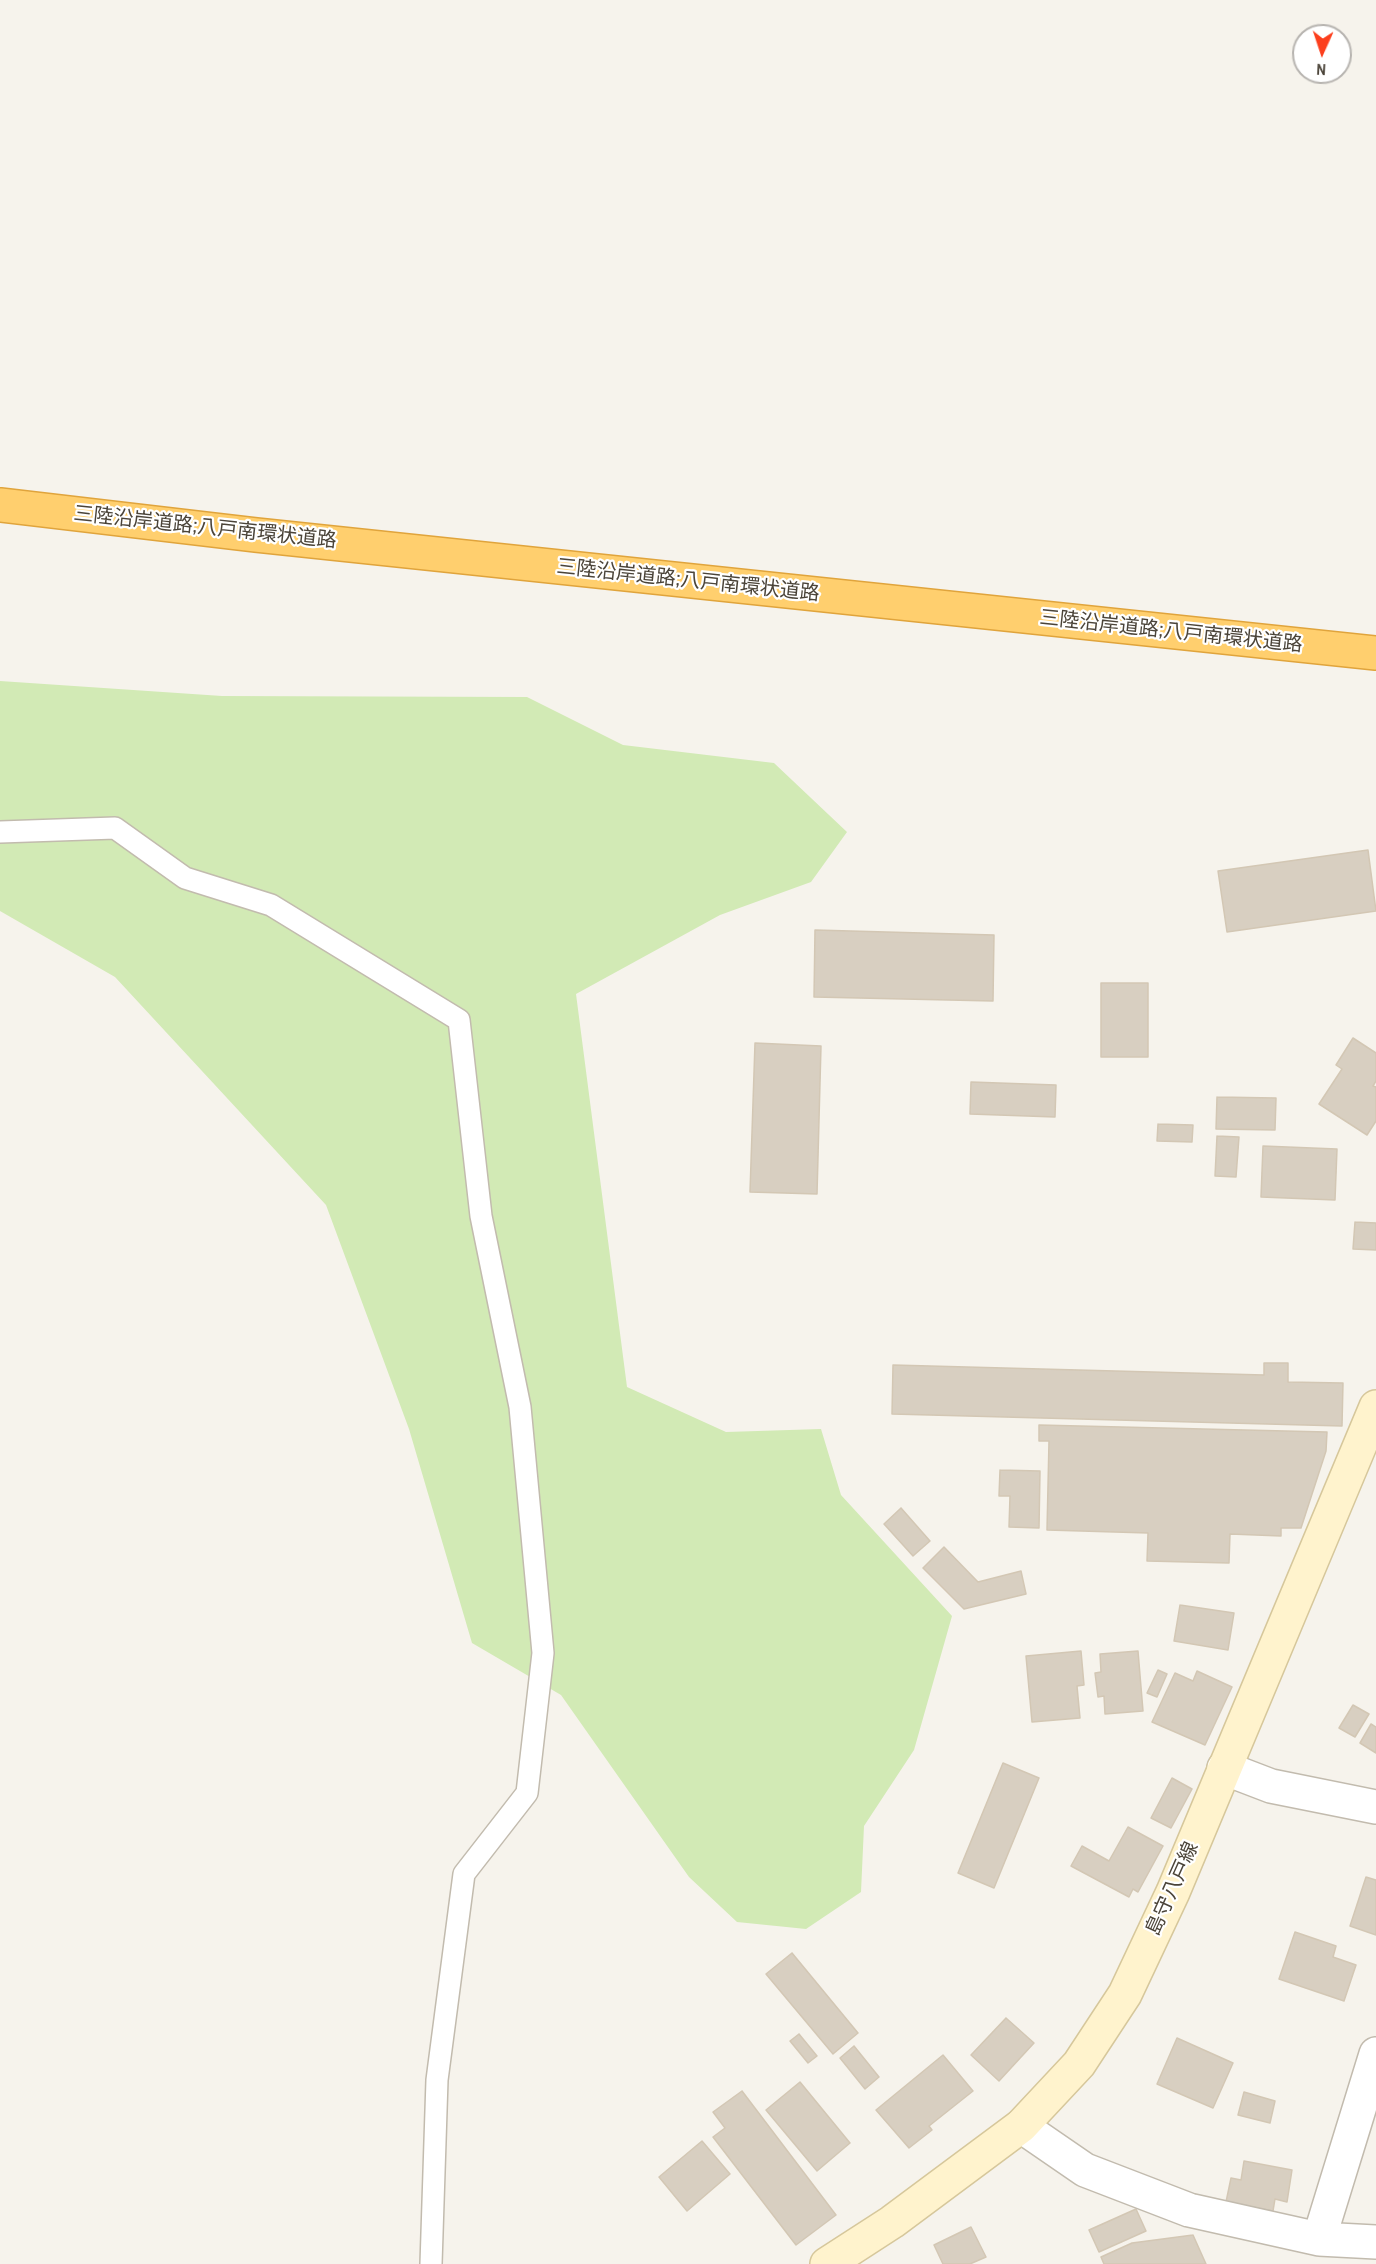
<!DOCTYPE html>
<meta charset="utf-8">
<style>
body{margin:0}
#map{position:relative;width:1376px;height:2264px;overflow:hidden;background:#f6f3ec;font-family:"Archivo Narrow",sans-serif}
canvas{display:block}
.north{position:absolute;left:1292px;top:24px;width:60px;height:60px;box-sizing:border-box;background:#fff;border:2px solid #b7b4b0;border-radius:50%;rotate:183deg;font-size:16px;font-weight:700;line-height:24px;text-align:center;color:#4b4439}
.north::after{content:'';display:block;margin:auto;width:21px;height:27px;background:#fc3f1d;clip-path:polygon(50% 0,100% 100%,50% 72%,0 100%)}
</style>
<div id="map">
<canvas width="1376" height="2264"></canvas>
<div class="north">N</div>
</div>
<script>
const context = document.querySelector('canvas').getContext('2d');
context.lineJoin = 'round';
function fillPath(path, color) { context.fillStyle = color; context.fill(path, 'evenodd'); }
const toPath = rows => new Path2D(rows.map(r => 'M' + r).join(''));
function trace(path, color, width, dash) { context.strokeStyle = color; context.lineWidth = width; context.lineCap = dash ? 'butt' : 'round'; context.setLineDash(dash || []); context.stroke(path); }
function drawText(font, color, halo, rows, align = 'center') {
  context.font = font + ' "Archivo Narrow","Noto Sans JP",sans-serif'; context.lineWidth = 4.5; context.setLineDash([]); context.textBaseline = 'middle'; context.strokeStyle = halo; context.fillStyle = color; for (const [text, x, y, turn = 0] of rows) {
    context.save(); context.translate(x, y); context.rotate((+turn || 0) * Math.PI / 180); context.textAlign = isNaN(turn) ? turn : align; if (halo) context.strokeText(text, 0, 0); context.fillText(text, 0, 0); context.restore();
  }
}
fillPath(toPath([
 [0,681,222,696,527,697,623,745,774,763,847,832,811,882,720,915,576,994,627,1387,726,1432,821,1429,841,1495,952,1616,914,1750,864,1826,861,1892,806,1929,737,1922,689,1877,561,1695,472,1643,409,1429,326,1205,115,977,0,911]
]), '#d2eab5');
const building = toPath([
 [1368,850,1376,911,1227,932,1218,871,1368,850],
 [815,930,994,935,993,1001,814,997,815,930],
 [1101,983,1148,983,1148,1057,1101,1057,1101,983],
 [1353,1038,1376,1053,1376,1081,1373,1086,1376,1087,1376,1121,1367,1135,1319,1104,1342,1069,1336,1065,1353,1038],
 [755,1043,821,1046,817,1194,750,1192,755,1043],
 [971,1082,1056,1085,1055,1117,970,1114,971,1082],
 [1217,1097,1276,1098,1275,1130,1216,1129,1217,1097],
 [1158,1124,1193,1125,1192,1142,1157,1141,1158,1124],
 [1217,1136,1239,1137,1236,1177,1215,1176,1217,1136],
 [1263,1146,1337,1149,1335,1200,1261,1197,1263,1146],
 [1355,1222,1376,1223,1376,1250,1353,1249,1355,1222],
 [1264,1363,1288,1363,1288,1382,1343,1383,1342,1426,892,1414,893,1365,1264,1375,1264,1363],
 [1039,1425,1327,1432,1326,1451,1301,1528,1281,1528,1281,1536,1230,1534,1229,1563,1147,1561,1148,1533,1047,1530,1049,1441,1039,1441,1039,1425],
 [1000,1470,1040,1471,1039,1528,1009,1527,1010,1496,999,1496,1000,1470],
 [901,1508,930,1541,913,1556,884,1524,901,1508],
 [944,1547,978,1582,1021,1571,1026,1594,964,1609,923,1568,944,1547],
 [1180,1605,1234,1613,1228,1650,1174,1641,1180,1605],
 [1081,1651,1084,1685,1077,1686,1080,1718,1032,1722,1026,1656,1081,1651],
 [1138,1651,1143,1711,1105,1714,1104,1696,1098,1697,1095,1673,1101,1672,1100,1654,1138,1651],
 [1158,1670,1167,1674,1157,1697,1147,1693,1158,1670],
 [1197,1671,1232,1687,1205,1745,1152,1722,1175,1673,1193,1681,1197,1671],
 [1353,1705,1369,1714,1355,1737,1339,1728,1353,1705],
 [1371,1724,1376,1727,1376,1753,1360,1743,1371,1724],
 [1003,1763,1039,1778,994,1888,958,1873,1003,1763],
 [1172,1778,1192,1789,1171,1828,1151,1818,1172,1778],
 [1128,1827,1163,1846,1138,1892,1133,1889,1129,1897,1071,1866,1082,1846,1109,1861,1128,1827],
 [1366,1877,1376,1880,1376,1935,1350,1926,1366,1877],
 [1295,1932,1336,1946,1333,1957,1356,1965,1344,2001,1279,1979,1295,1932],
 [792,1953,858,2033,833,2054,766,1974,792,1953],
 [1006,2018,1034,2043,999,2081,971,2055,1006,2018],
 [799,2034,817,2056,808,2063,790,2041,799,2034],
 [1177,2038,1233,2063,1213,2108,1157,2084,1177,2038],
 [854,2046,879,2077,865,2089,840,2058,854,2046],
 [943,2055,973,2091,929,2126,932,2130,909,2148,876,2110,943,2055],
 [800,2082,850,2143,817,2171,766,2110,800,2082],
 [742,2091,836,2215,796,2245,713,2137,725,2128,713,2112,742,2091],
 [1244,2092,1275,2101,1270,2123,1238,2115,1244,2092],
 [702,2141,730,2174,687,2211,659,2177,702,2141],
 [1244,2161,1292,2170,1287,2202,1275,2199,1273,2211,1226,2202,1231,2178,1241,2180,1244,2161],
 [1136,2209,1146,2231,1099,2252,1089,2230,1136,2209],
 [971,2227,986,2257,970,2264,943,2264,934,2245,971,2227],
 [1193,2235,1206,2264,1104,2264,1101,2257,1132,2243,1193,2235]
]);
fillPath(building, '#d8cfc1');
trace(building, '#d3c7b4', 1.5);
const lane = toPath([
 [0,832,115,828,185,878,271,905,459,1020,481,1216,520,1407,543,1653,527,1793,464,1874,437,2080,431,2264]
]);
const street = toPath([
 [1224,1768,1271,1786,1376,1807],
 [1021,2126,1085,2170,1189,2210,1319,2239,1376,2242],
 [1319,2239,1376,2054]
]);
const secondary = toPath([
 [827,2264,892,2222,1021,2126,1079,2064,1125,1994,1173,1892,1376,1407]
]);
const highway = toPath([
 [0,505,256,535,1376,653]
]);
trace(lane, '#c2bbae', 24);
trace(street, '#c2bbae', 36);
trace(secondary, '#d6c79b', 36);
trace(highway, '#e0a43c', 36);
trace(lane, '#fff', 21);
trace(street, '#fff', 33);
trace(secondary, '#fff3cd', 33);
trace(highway, '#ffcf6e', 33);
drawText('20px', '#4b4439', '#fff', [
 ["三陸沿岸道路;八戸南環状道路",205,528,6],
 ["三陸沿岸道路;八戸南環状道路",688,581,6],
 ["三陸沿岸道路;八戸南環状道路",1171,632,6],
 ["島守八戸線",1173,1889,-66]
]);
</script>
